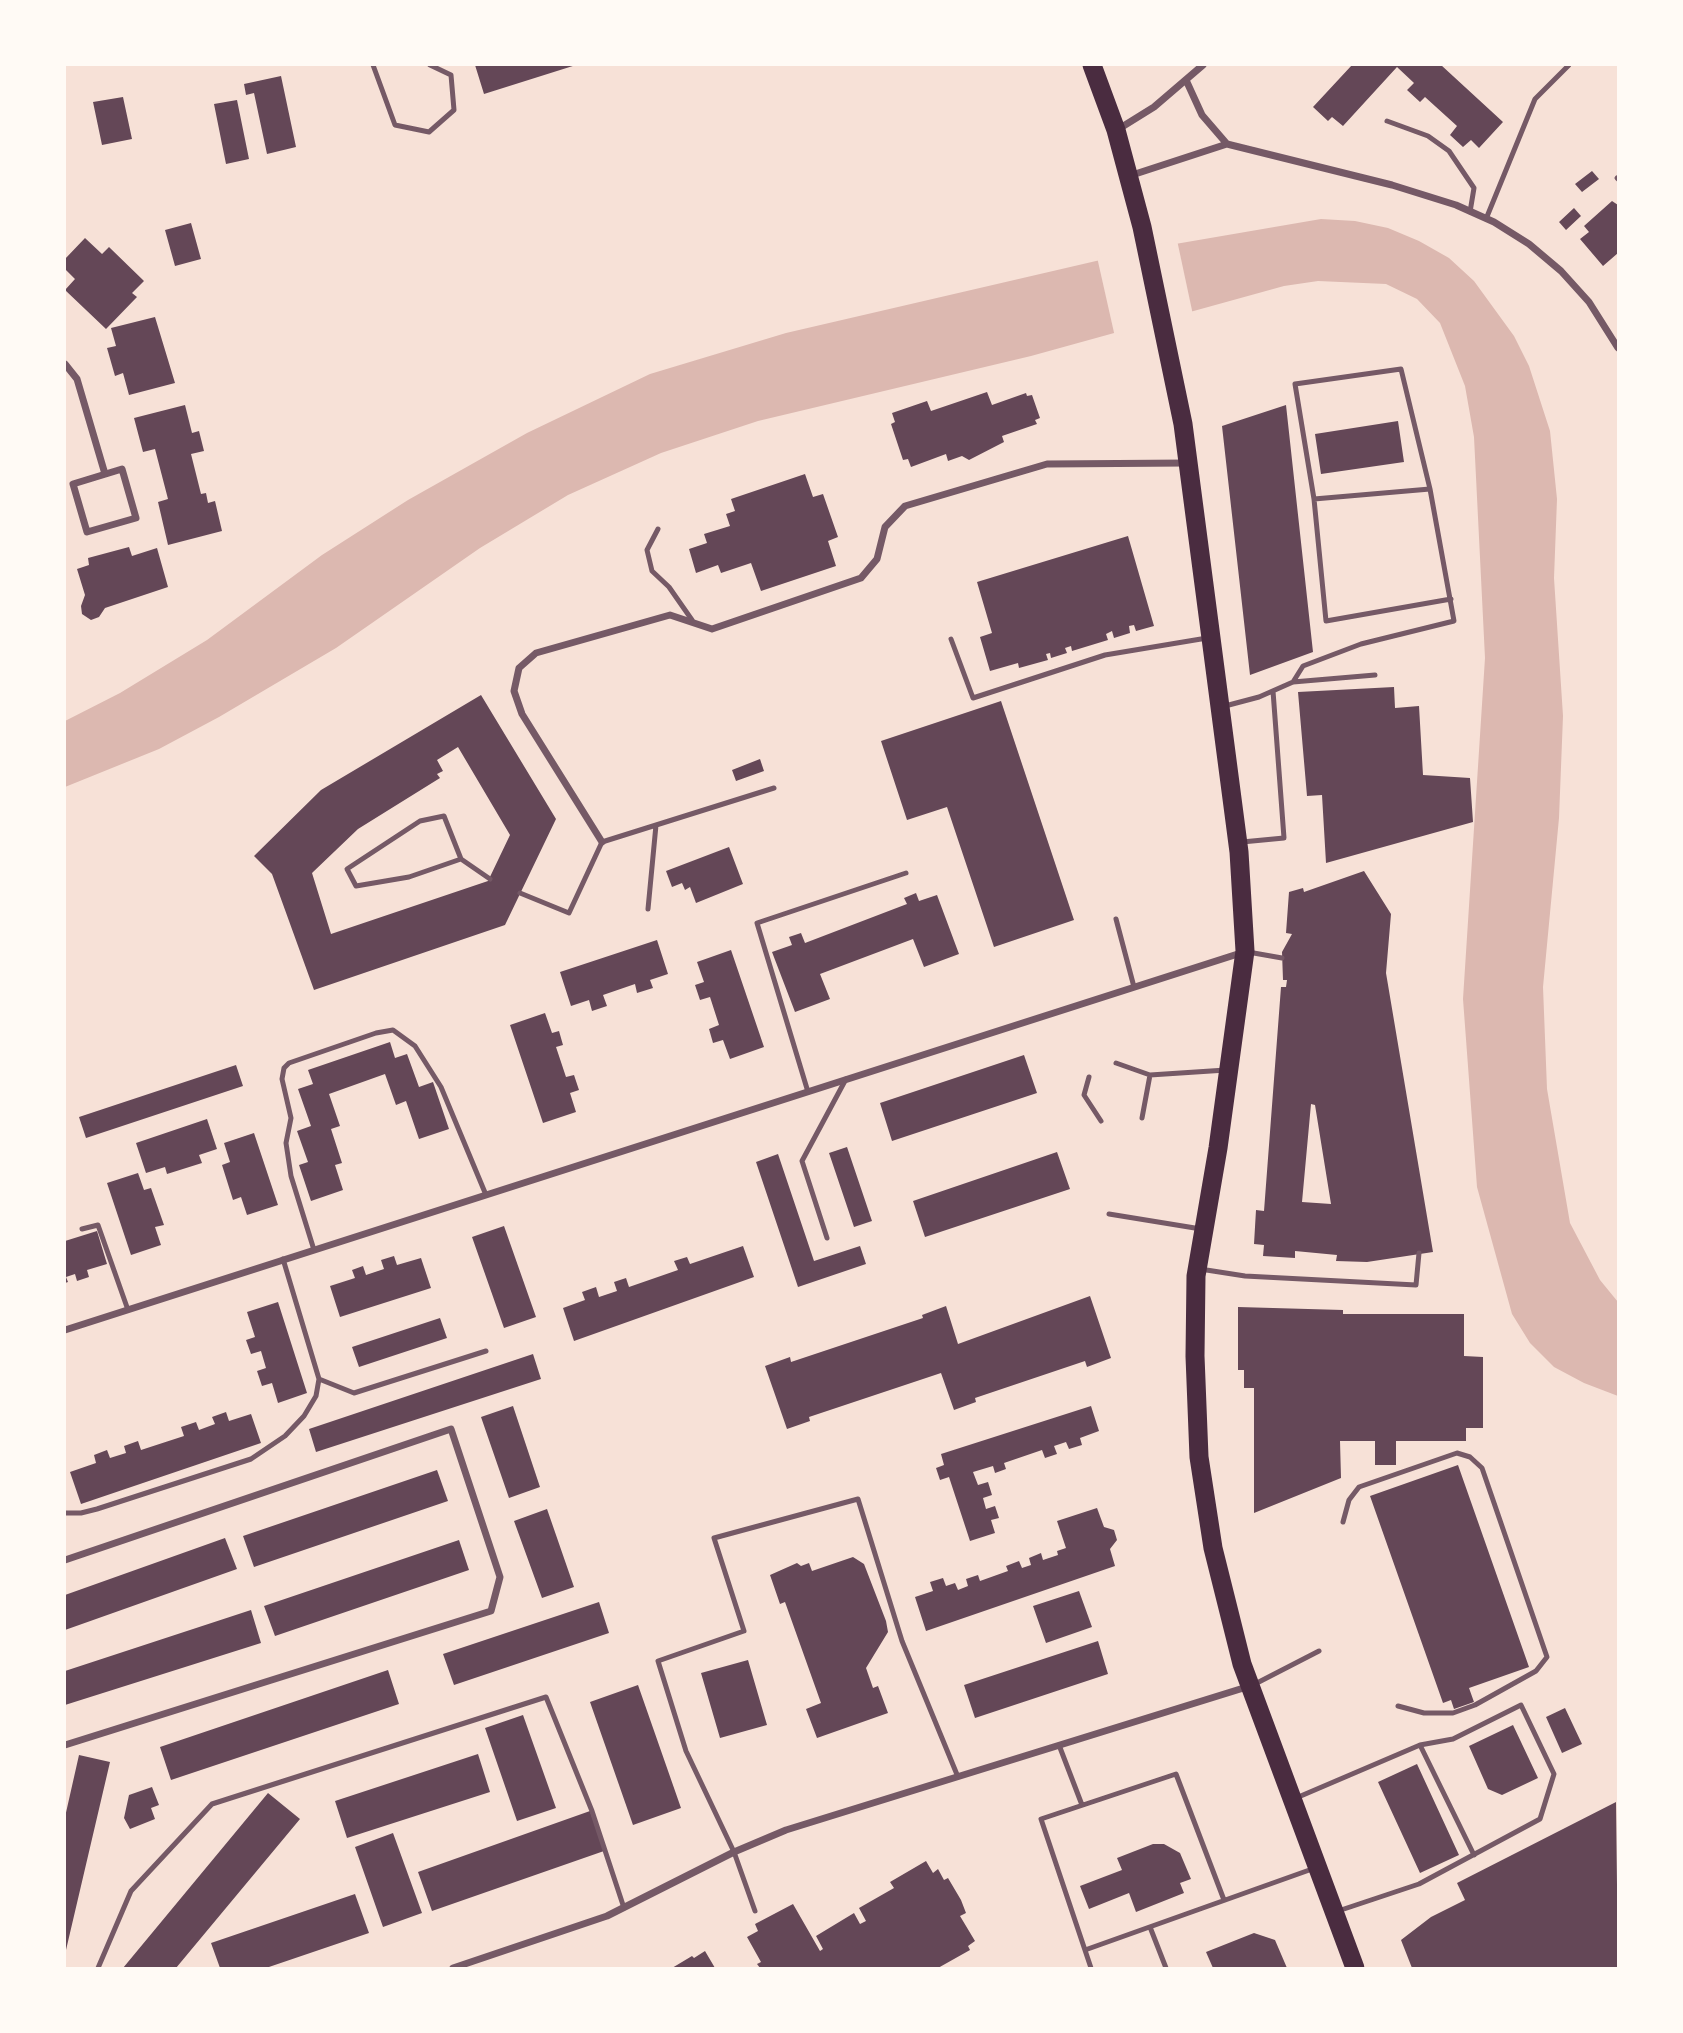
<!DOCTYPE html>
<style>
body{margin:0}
#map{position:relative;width:1683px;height:2033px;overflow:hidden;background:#f7e1d7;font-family:Helvetica,sans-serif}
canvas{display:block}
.frame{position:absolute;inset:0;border:66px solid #fffaf5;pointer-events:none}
</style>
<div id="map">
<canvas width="1683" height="2033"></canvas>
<div class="frame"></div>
</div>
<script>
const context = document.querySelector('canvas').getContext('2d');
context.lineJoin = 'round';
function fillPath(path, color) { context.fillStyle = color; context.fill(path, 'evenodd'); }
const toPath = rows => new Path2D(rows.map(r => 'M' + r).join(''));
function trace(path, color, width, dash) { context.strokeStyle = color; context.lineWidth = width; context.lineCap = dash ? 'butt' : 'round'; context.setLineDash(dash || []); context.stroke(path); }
fillPath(toPath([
 [1321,219,1355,221,1388,228,1419,241,1449,258,1474,281,1514,336,1529,366,1550,431,1557,499,1554,578,1563,716,1559,818,1543,987,1547,1089,1570,1223,1600,1280,1618,1302,1618,1396,1584,1383,1554,1367,1530,1343,1512,1314,1477,1187,1463,999,1485,658,1474,437,1465,386,1440,323,1417,299,1386,284,1318,281,1284,286,1031,356,758,421,661,453,568,495,480,548,336,648,219,717,159,749,65,787,65,721,120,693,207,640,322,555,408,500,527,433,650,374,786,333,1152,248]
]), '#dcb8b0');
fillPath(toPath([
 [1177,240,1193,315,1115,337,1097,257]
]), '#f7e1d7');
fillPath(toPath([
 [475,65,576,65,484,94],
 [1352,65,1441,65,1503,122,1479,148,1471,140,1463,147,1450,135,1457,126,1425,97,1420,102,1407,90,1414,83,1397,67,1343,126,1332,117,1328,121,1313,107],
 [281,76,296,147,267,154,254,93,246,95,244,84],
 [123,97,132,139,102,145,93,102],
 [237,100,249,159,226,164,214,104],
 [1592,171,1599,179,1582,192,1575,184],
 [1612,201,1618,205,1618,253,1603,266,1580,239,1589,232,1584,226],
 [1574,208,1581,216,1566,230,1559,222],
 [191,223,201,259,175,266,165,230],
 [85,238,102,254,109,247,144,281,132,293,137,297,106,329,65,290,75,279,65,269,65,259],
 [155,317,175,383,129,395,123,373,115,376,107,348,116,346,111,328],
 [987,392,992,405,1026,393,1027,396,1032,395,1040,418,1035,420,1037,424,1002,436,1004,442,969,460,962,456,948,461,946,454,911,467,908,459,903,460,891,424,895,422,892,413,927,401,931,411],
 [185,405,192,433,199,431,204,451,191,454,201,494,206,493,208,503,215,501,222,531,168,545,158,502,168,499,155,449,143,452,134,418],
 [1286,405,1313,652,1250,675,1222,426],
 [1398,421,1404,462,1321,474,1315,434],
 [805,474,813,497,823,494,838,537,828,541,836,566,761,591,751,563,721,573,718,565,696,573,689,549,707,543,704,534,730,526,726,514,735,511,731,499],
 [1128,536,1154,626,1136,631,1134,625,1129,626,1130,633,1114,638,1112,631,1106,634,1108,640,1072,651,1071,646,1065,648,1067,653,1051,658,1050,653,1046,654,1048,660,1019,668,1018,663,990,671,980,637,992,633,977,582],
 [129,547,132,556,157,548,168,587,105,608,99,617,91,620,82,614,81,606,85,595,77,569,89,565,88,558],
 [1394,687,1395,708,1419,706,1423,775,1470,778,1473,822,1326,863,1322,795,1307,796,1298,692],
 [481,695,556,819,505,925,314,990,272,874,254,856,321,790],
 [458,747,510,835,488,881,331,934,312,873,358,829,440,778,437,774,443,771,437,760],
 [1001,701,1074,920,994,947,947,807,907,820,881,741],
 [760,759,764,771,736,781,732,770],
 [729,847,743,884,696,903,690,887,685,890,682,883,672,887,666,871],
 [1364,871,1391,914,1386,973,1433,1252,1367,1262,1336,1261,1337,1255,1295,1251,1295,1258,1263,1256,1264,1245,1254,1244,1256,1210,1264,1211,1281,987,1286,987,1287,980,1283,980,1282,952,1292,934,1286,933,1289,892,1303,888,1304,892],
 [1311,1104,1315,1105,1331,1204,1302,1202],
 [916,893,919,901,937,895,959,954,924,967,913,939,820,974,830,999,795,1012,772,952,792,945,789,937,801,933,805,943,907,904,904,898],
 [657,940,668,974,650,980,653,988,637,993,635,984,603,995,607,1006,592,1011,589,1000,571,1006,560,972],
 [731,950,764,1047,730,1059,723,1040,713,1043,709,1029,719,1025,710,997,700,1000,695,985,704,982,697,962],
 [545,1013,552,1033,559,1031,563,1045,556,1047,566,1077,574,1075,579,1090,570,1093,576,1112,543,1123,510,1025],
 [390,1042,395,1058,407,1054,419,1087,433,1082,449,1129,419,1139,406,1101,396,1105,385,1074,329,1094,340,1126,331,1129,342,1163,335,1165,343,1190,311,1201,299,1165,308,1162,297,1131,311,1126,298,1089,313,1084,308,1070],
 [1024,1055,1037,1093,892,1141,880,1103],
 [236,1065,243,1086,86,1138,79,1117],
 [207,1119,217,1149,199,1155,202,1163,167,1174,165,1167,146,1173,136,1143],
 [254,1133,278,1205,247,1215,241,1197,233,1200,222,1165,230,1162,224,1143],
 [847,1147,872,1221,854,1227,829,1153],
 [1057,1152,1070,1189,925,1237,913,1201],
 [778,1154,814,1261,860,1246,866,1264,798,1287,756,1162],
 [138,1173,144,1190,151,1188,164,1225,155,1227,161,1245,131,1255,107,1183],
 [504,1226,536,1317,504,1328,472,1237],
 [97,1231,107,1264,87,1270,89,1277,77,1281,75,1274,66,1277,68,1282,65,1283,65,1241],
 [743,1246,754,1277,574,1341,563,1308,585,1300,582,1292,596,1287,599,1297,617,1291,614,1282,626,1278,629,1287,678,1270,674,1261,687,1257,690,1264],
 [394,1256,397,1265,421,1258,431,1288,340,1317,330,1286,355,1278,352,1270,363,1266,366,1275,384,1269,381,1260],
 [1090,1296,1111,1358,1087,1367,1085,1361,975,1398,976,1402,954,1410,941,1373,809,1417,810,1421,787,1429,765,1366,790,1357,791,1362,923,1318,922,1315,946,1306,958,1344],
 [278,1302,307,1393,278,1403,272,1383,262,1386,257,1371,266,1368,261,1351,251,1354,246,1340,255,1337,247,1312],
 [1238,1307,1343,1310,1343,1314,1464,1314,1464,1356,1483,1357,1483,1428,1466,1428,1466,1441,1396,1441,1396,1465,1375,1465,1375,1441,1340,1441,1341,1478,1254,1513,1254,1388,1244,1388,1244,1370,1238,1370],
 [440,1318,447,1338,359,1367,352,1347],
 [533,1354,541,1379,316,1452,309,1429],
 [513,1406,540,1487,509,1498,481,1417],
 [1091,1406,1099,1431,1080,1438,1082,1445,1069,1449,1066,1442,1054,1446,1057,1454,1045,1458,1042,1450,1004,1463,1006,1469,995,1473,993,1466,973,1472,978,1485,988,1482,992,1495,983,1498,986,1509,995,1506,999,1518,991,1520,995,1533,970,1541,949,1477,940,1480,936,1468,944,1465,941,1454],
 [226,1412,229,1421,251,1414,261,1443,81,1504,70,1472,96,1463,94,1455,107,1450,110,1458,126,1453,124,1446,138,1441,141,1450,184,1436,181,1427,196,1422,199,1430,215,1424,212,1417],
 [1458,1465,1529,1667,1469,1688,1474,1702,1454,1709,1451,1700,1443,1703,1370,1496],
 [437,1470,448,1501,254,1567,243,1536],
 [1097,1508,1104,1527,1114,1530,1117,1540,1110,1549,1115,1566,926,1631,915,1597,933,1591,930,1582,943,1578,946,1586,955,1583,958,1590,968,1586,966,1579,978,1575,980,1581,1008,1571,1006,1566,1019,1561,1022,1568,1031,1565,1029,1558,1041,1553,1043,1560,1058,1555,1057,1551,1066,1548,1057,1521],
 [547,1509,574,1587,542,1598,514,1521],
 [225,1538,237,1569,65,1630,65,1595],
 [459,1540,469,1570,275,1636,264,1606],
 [853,1557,864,1564,886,1621,888,1632,866,1668,873,1688,878,1686,888,1713,817,1738,806,1709,821,1703,785,1602,780,1604,770,1575,797,1563,801,1566,809,1563,812,1571],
 [1079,1591,1092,1627,1046,1643,1033,1606],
 [599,1602,609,1633,454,1685,443,1654],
 [251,1610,261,1643,65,1705,65,1671],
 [1098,1641,1108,1674,975,1718,964,1685],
 [748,1660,767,1725,720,1738,701,1673],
 [388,1670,399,1704,171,1780,160,1747],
 [638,1685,681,1808,633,1825,590,1702],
 [1565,1708,1582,1744,1562,1753,1546,1717],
 [523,1715,556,1808,517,1821,485,1728],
 [1513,1725,1538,1778,1502,1795,1488,1789,1469,1746],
 [478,1754,490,1792,347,1838,335,1801],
 [79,1755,110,1762,66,1950,65,1817],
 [1417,1764,1459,1855,1420,1873,1378,1782],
 [152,1787,159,1805,151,1808,155,1819,130,1829,124,1818,129,1795],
 [268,1793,300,1819,176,1968,123,1968],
 [1616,1802,1618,1968,1412,1968,1401,1940,1431,1917,1465,1900,1457,1883],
 [590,1811,604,1851,432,1911,418,1872],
 [393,1833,422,1913,383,1927,355,1847],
 [1153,1844,1164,1844,1180,1853,1191,1879,1180,1883,1184,1893,1136,1912,1129,1893,1089,1909,1080,1886,1122,1870,1117,1858],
 [926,1861,933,1873,938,1869,944,1880,948,1878,961,1900,966,1913,960,1916,975,1941,968,1946,970,1950,938,1968,760,1968,757,1964,761,1962,747,1937,758,1931,755,1924,793,1904,820,1951,823,1949,816,1936,854,1913,860,1924,866,1921,859,1908,894,1888,890,1882],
 [355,1894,369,1933,266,1968,220,1968,211,1943],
 [1254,1933,1275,1940,1287,1968,1213,1968,1206,1952],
 [705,1951,715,1968,672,1968,692,1956,694,1958]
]), '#644757');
trace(toPath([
 [373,65,395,125,429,132,454,110,451,75,430,65],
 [1387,121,1428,136,1449,151,1474,188,1470,212],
 [1617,178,1618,179],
 [1486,219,1535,99,1569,65],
 [1430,489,1401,369,1295,384,1314,499,1326,621,1451,599],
 [658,529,647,550,652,571,669,587,692,620],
 [951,639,973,698,1105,655,1207,638],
 [1293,682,1303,666,1361,644,1454,621,1430,489,1314,499],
 [1225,706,1259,697,1293,682,1375,675],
 [1242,842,1284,838,1273,691],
 [461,859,409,877,356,886,347,869,420,821,444,816,461,859,490,879],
 [520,893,569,913,602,842,774,788],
 [648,909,656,825],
 [1116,919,1134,987],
 [1248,952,1282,958],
 [1116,1063,1150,1075,1226,1070],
 [1089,1077,1084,1095,1101,1121],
 [808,1092,757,923,906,873],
 [1142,1118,1150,1075],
 [1109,1214,1201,1229],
 [82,1229,98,1225,128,1310],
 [827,1238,802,1161,846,1079],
 [314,1250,291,1176,286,1143,291,1118,282,1079,284,1068,289,1063,376,1033,393,1030,415,1046,441,1087,486,1195],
 [1200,1269,1245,1276,1416,1285,1419,1253],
 [319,1379,354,1393,486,1351],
 [65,1513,81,1513,97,1509,251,1459,285,1436,304,1416,316,1396,319,1379,283,1259],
 [1343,1522,1349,1500,1359,1487,1457,1453,1470,1457,1482,1468,1547,1657,1536,1671,1475,1705,1453,1713,1424,1713,1398,1706],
 [1253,1685,1319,1651],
 [1059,1745,1082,1805],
 [1420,1745,1474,1855],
 [1296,1798,1420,1745,1453,1739,1521,1705,1554,1774,1540,1819,1419,1884,1338,1911],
 [755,1911,734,1852,686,1751,658,1661,744,1631,714,1538,858,1499,902,1641,958,1777],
 [1150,1927,1166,1968],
 [1085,1950,1315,1868],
 [98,1968,131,1891,212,1804,546,1697,592,1811,624,1908],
 [1091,1968,1041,1819,1176,1774,1224,1900]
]), '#755966', 5);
trace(toPath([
 [1186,80,1202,115,1227,144],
 [1117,130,1154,107,1203,65],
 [1129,176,1227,144,1392,185,1456,205,1494,222,1529,244,1561,271,1589,302,1618,348],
 [65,364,77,379,105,474],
 [122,469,136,518,87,532,73,484,122,469],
 [602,842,522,714,514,691,519,668,536,653,670,615,712,629,861,578,877,559,885,527,905,506,1047,464,1188,463],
 [65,1330,1244,952],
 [65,1560,451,1429,500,1577,491,1611,65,1745],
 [453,1968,607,1916,734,1852,786,1830,1250,1686]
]), '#755966', 7);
trace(toPath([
 [1092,65,1116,130,1142,227,1183,424,1239,852,1245,951,1218,1148,1196,1276,1195,1356,1199,1457,1213,1548,1242,1664,1355,1968]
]), '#4a2c40', 19);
</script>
